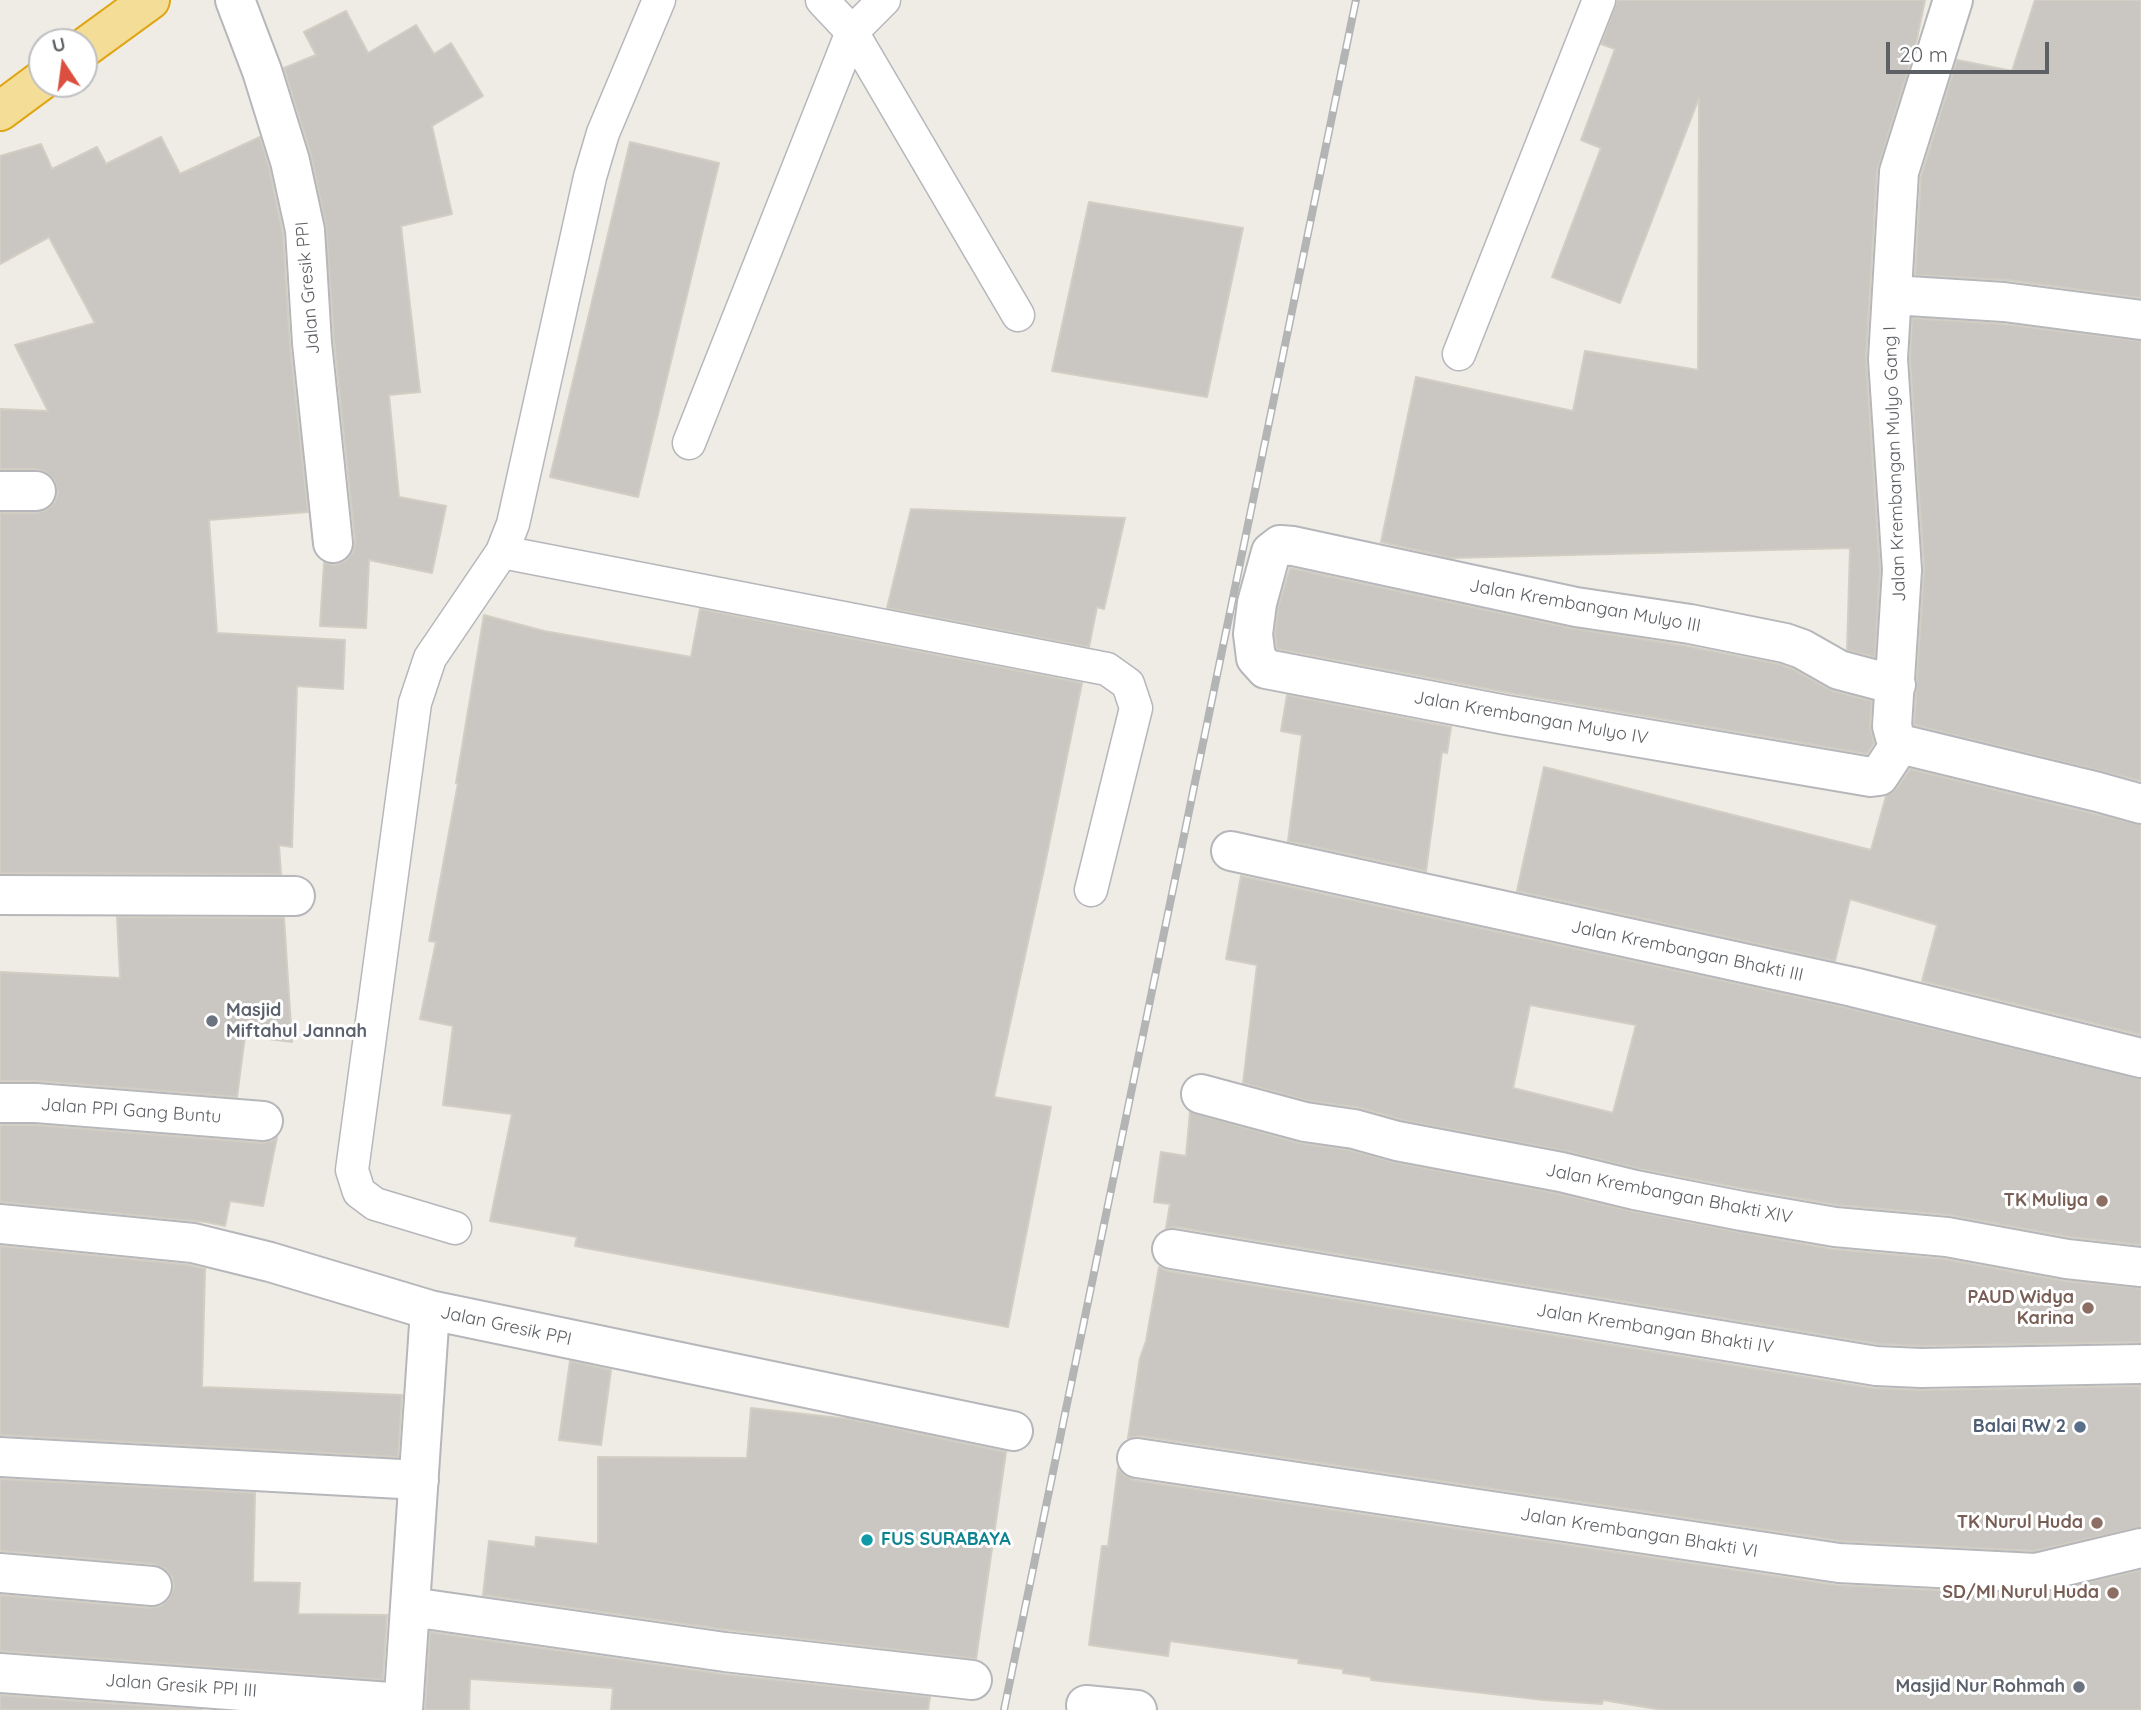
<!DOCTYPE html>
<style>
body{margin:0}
#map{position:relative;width:2141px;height:1710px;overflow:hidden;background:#eeece5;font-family:Quicksand,sans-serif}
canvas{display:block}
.north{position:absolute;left:28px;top:28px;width:70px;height:70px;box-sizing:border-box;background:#fff;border:2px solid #bebfc1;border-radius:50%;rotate:347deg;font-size:19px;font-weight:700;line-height:28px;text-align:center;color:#5d6064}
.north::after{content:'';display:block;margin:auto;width:24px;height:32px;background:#db4f3f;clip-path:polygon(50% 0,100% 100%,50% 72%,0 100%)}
.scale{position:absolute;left:1886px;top:42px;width:163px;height:32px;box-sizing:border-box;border:4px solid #5d6064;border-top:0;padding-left:9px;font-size:21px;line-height:24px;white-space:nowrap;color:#5d6064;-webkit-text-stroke:5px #fff;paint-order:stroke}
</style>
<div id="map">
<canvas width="2141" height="1710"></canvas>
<div class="north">U</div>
<div class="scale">20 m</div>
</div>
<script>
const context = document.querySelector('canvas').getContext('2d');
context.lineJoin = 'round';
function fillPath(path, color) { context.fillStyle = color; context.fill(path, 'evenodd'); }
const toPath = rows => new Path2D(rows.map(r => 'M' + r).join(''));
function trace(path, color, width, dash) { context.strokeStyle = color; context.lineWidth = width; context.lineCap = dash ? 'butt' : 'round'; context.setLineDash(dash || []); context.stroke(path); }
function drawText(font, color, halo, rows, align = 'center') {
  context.font = font + ' Quicksand,sans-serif'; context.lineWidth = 6; context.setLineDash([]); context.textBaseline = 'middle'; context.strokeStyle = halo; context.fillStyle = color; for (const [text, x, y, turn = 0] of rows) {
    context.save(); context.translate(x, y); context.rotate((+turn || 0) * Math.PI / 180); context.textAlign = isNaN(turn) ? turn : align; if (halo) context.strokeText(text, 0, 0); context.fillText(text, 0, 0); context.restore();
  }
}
const building = toPath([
 [1617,0,1925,0,1915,48,1877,171,1866,358,1880,570,1875,657,1847,650,1850,548,1451,558,1381,542,1416,377,1573,411,1585,351,1698,370,1699,98,1620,303,1552,277,1601,148,1581,140,1615,49,1601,44,1617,0],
 [2035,0,2141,0,2141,298,2007,280,1915,275,1921,176,1957,60,2012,71,2035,0],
 [346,11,368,53,416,25,434,54,451,43,483,96,432,126,452,214,401,226,420,392,389,395,399,497,446,506,432,573,369,560,366,628,320,626,324,563,335,565,345,561,353,552,355,541,334,341,326,226,311,155,284,68,316,55,304,32,346,11],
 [161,137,180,174,260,137,269,167,283,233,290,345,308,512,209,520,217,633,345,640,343,689,297,686,292,847,279,845,281,874,0,873,0,513,36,513,46,510,55,502,58,492,55,481,46,472,36,469,0,469,0,409,48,411,15,345,95,323,49,237,0,264,0,156,41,144,52,169,97,147,106,164,161,137],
 [630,142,719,163,638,497,550,477,630,142],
 [1089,202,1243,228,1207,397,1052,371,1089,202],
 [1912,318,2002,324,2141,341,2141,781,1914,725,1924,569,1910,359,1912,318],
 [911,509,1125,518,1104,609,1097,607,1089,647,887,608,911,509],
 [1290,568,1571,628,1686,646,1779,664,1793,669,1833,691,1872,701,1870,725,1874,743,1867,754,1510,693,1277,649,1275,634,1278,607,1290,568],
 [700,609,1082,683,1044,869,994,1097,1051,1107,1008,1327,575,1246,577,1237,490,1221,512,1114,443,1105,453,1026,420,1019,436,942,429,941,458,783,456,783,484,615,544,631,691,657,700,609],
 [1287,695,1451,727,1447,753,1442,752,1426,871,1288,841,1302,735,1281,731,1287,695],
 [1544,767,1871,850,1886,796,1897,788,1910,769,2141,825,2141,1035,1922,981,1937,925,1850,899,1835,961,1517,891,1544,767],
 [1241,876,1848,1008,2141,1079,2141,1245,2070,1237,1949,1215,1838,1205,1746,1189,1640,1169,1565,1151,1402,1120,1357,1107,1309,1101,1243,1083,1257,965,1226,959,1241,876],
 [1530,1005,1636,1025,1613,1113,1513,1088,1530,1005],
 [117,917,284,918,292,1042,245,1036,237,1097,38,1081,0,1081,0,972,120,978,117,917],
 [1190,1112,1299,1143,1349,1150,1393,1162,1556,1193,1631,1211,1738,1232,1831,1249,1944,1259,2065,1281,2141,1288,2141,1342,1921,1346,1878,1344,1176,1227,1166,1228,1170,1204,1154,1202,1161,1152,1186,1156,1190,1112],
 [0,1125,35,1125,261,1143,272,1141,277,1137,263,1206,230,1201,225,1226,206,1222,0,1202,0,1125],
 [0,1246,189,1265,205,1269,202,1387,402,1395,398,1457,0,1435,0,1246],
 [1159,1267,1168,1271,1872,1388,1921,1390,2141,1386,2141,1527,2034,1551,1841,1541,1140,1436,1128,1438,1140,1358,1146,1341,1159,1267],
 [570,1361,611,1370,601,1445,559,1440,570,1361],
 [751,1408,849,1419,1006,1452,976,1659,728,1630,483,1595,489,1541,535,1547,536,1537,598,1544,598,1457,747,1458,751,1408],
 [1118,1468,1124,1475,1134,1480,1836,1585,2035,1595,2141,1570,2141,1710,1662,1710,1603,1700,1602,1704,1544,1700,1371,1680,1371,1677,1343,1673,1343,1669,1298,1663,1299,1659,1170,1641,1168,1656,1089,1645,1102,1546,1108,1546,1118,1468],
 [0,1479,255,1493,253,1582,300,1583,298,1614,387,1615,383,1680,0,1651,0,1595,150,1608,161,1606,169,1599,174,1587,172,1577,165,1569,154,1564,0,1551,0,1479],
 [430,1632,722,1674,930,1697,928,1710,611,1710,613,1688,470,1679,469,1710,425,1710,430,1632],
 [0,1695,202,1710,0,1710,0,1695]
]);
fillPath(building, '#cac7c2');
trace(building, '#d2cec4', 2);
const lane = toPath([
 [822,0,852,32,1018,315],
 [1459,354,1599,0],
 [689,443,852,32,884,0],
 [502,552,1107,669,1128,684,1136,708,1091,890],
 [455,1228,375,1204,359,1192,352,1170,415,703,430,658,502,552,513,524,590,177,603,133,659,0]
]);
const street = toPath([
 [235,0,262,71,290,161,305,230,312,343,333,543],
 [1953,0,1899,172,1888,359,1902,570,1892,726,1895,737,1900,744,2098,792,2141,804],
 [1892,295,2004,302,2141,320],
 [0,491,36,491],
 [1896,685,1839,670,1802,649,1785,643,1690,624,1576,607,1293,546,1280,545,1271,552,1257,603,1253,634,1256,658,1266,669,1506,715,1871,777,1879,776,1900,744],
 [1231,851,1853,987,2141,1058],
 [0,895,295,896],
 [1201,1094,1305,1122,1354,1129,1397,1141,1561,1172,1635,1190,1742,1211,1835,1227,1947,1237,2067,1259,2141,1267],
 [0,1103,36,1103,263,1121],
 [0,1224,193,1243,270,1262,430,1310,1013,1431],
 [1172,1249,1876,1366,1921,1368,2141,1364],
 [0,1457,419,1480],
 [1137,1458,1839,1563,2036,1573,2141,1548],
 [0,1573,152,1586],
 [411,1607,725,1652,972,1680],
 [0,1673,403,1703],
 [1086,1705,1137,1710],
 [403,1710,430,1310]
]);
const highway = toPath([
 [84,48,150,0],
 [0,111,42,80]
]);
trace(lane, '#b6b7bb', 35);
trace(street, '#b6b7bb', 42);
trace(highway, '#e0a514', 42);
trace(lane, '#fff', 32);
trace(street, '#fff', 38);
trace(highway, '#f4de97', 38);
const rail = toPath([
 [1004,1710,1356,0]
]);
trace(rail, '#b3b4b4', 8);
trace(rail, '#fff', 5, [16]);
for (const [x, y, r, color] of [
 [212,1021,7,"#6b7280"],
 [2102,1201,7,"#8d6e63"],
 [2088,1308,7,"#8d6e63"],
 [2080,1427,7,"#5c6f8a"],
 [2097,1523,7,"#8d6e63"],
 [867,1540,7,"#0f9aa8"],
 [2113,1593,7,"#8d6e63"],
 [2079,1687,7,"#6b7280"]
]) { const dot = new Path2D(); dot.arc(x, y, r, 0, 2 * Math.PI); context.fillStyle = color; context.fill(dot); trace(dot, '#fff', 2.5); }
drawText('18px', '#5d6064', '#fff', [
 ["Jalan Gresik PPI",308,288,-95],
 ["Jalan Krembangan Mulyo Gang I",1895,464,-92],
 ["Jalan Krembangan Mulyo III",1585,606,10],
 ["Jalan Krembangan Mulyo IV",1531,718,10],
 ["Jalan Krembangan Bhakti III",1687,951,12],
 ["Jalan PPI Gang Buntu",131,1111,4],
 ["Jalan Krembangan Bhakti XIV",1669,1194,11],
 ["Jalan Gresik PPI",506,1326,12],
 ["Jalan Krembangan Bhakti IV",1655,1329,9],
 ["Jalan Krembangan Bhakti VI",1639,1533,9],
 ["Jalan Gresik PPI III",181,1686,4]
]);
drawText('bold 18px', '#5b616d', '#fff', [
 ["Masjid",226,1011],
 ["Miftahul Jannah",226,1032],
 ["Masjid Nur Rohmah",2065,1687,"right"]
], 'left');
drawText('bold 18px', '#785e54', '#fff', [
 ["TK Muliya",2088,1201],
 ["PAUD Widya",2074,1298],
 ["Karina",2074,1319],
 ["TK Nurul Huda",2083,1523],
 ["SD/MI Nurul Huda",2099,1593]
], 'right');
drawText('bold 18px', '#4e5e75', '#fff', [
 ["Balai RW 2",2066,1427]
], 'right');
drawText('bold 18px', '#0d838f', '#fff', [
 ["FUS SURABAYA",881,1540]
], 'left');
</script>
